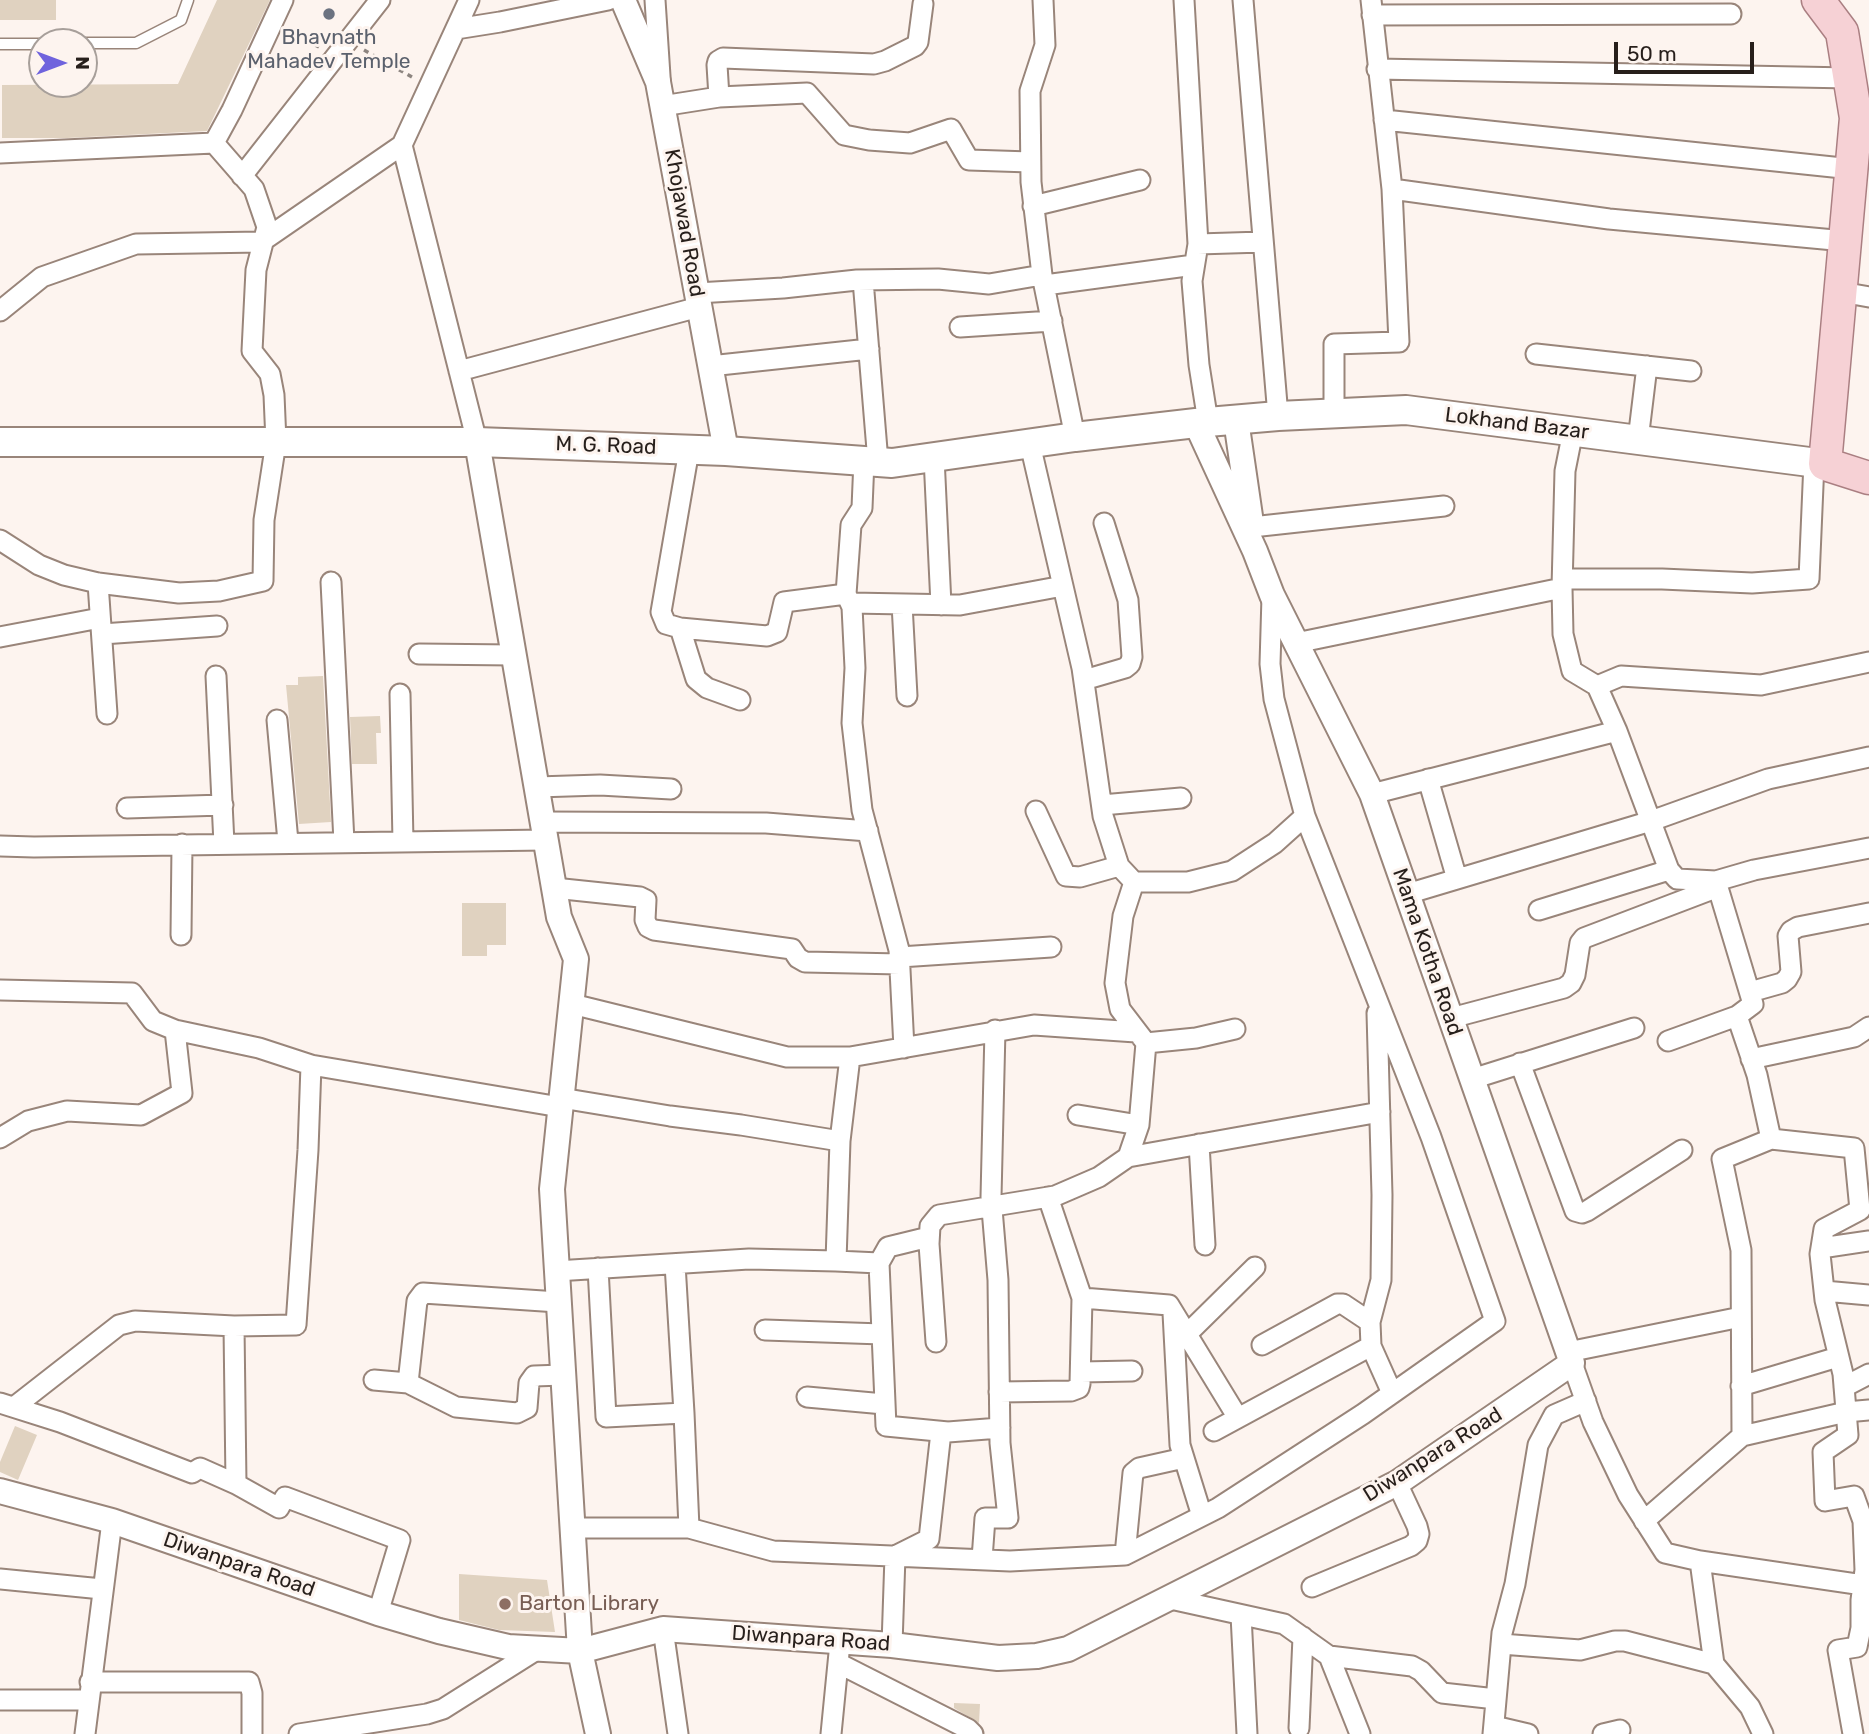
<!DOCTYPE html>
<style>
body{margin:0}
#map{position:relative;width:1869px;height:1734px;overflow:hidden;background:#fdf4ef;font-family:Rubik,sans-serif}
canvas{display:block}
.north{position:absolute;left:28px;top:28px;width:70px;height:70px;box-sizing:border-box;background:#fdf4ef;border:2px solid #a79f9a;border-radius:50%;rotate:90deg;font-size:19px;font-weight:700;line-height:28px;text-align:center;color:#271f1b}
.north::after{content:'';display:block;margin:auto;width:24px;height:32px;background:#6f63dd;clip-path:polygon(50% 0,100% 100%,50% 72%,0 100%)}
.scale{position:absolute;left:1614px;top:42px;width:140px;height:32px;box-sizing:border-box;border:4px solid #271f1b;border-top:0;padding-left:9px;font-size:21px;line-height:24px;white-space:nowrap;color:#271f1b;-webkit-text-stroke:5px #fdf4ef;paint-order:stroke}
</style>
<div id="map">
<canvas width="1869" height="1734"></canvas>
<div class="north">N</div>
<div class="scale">50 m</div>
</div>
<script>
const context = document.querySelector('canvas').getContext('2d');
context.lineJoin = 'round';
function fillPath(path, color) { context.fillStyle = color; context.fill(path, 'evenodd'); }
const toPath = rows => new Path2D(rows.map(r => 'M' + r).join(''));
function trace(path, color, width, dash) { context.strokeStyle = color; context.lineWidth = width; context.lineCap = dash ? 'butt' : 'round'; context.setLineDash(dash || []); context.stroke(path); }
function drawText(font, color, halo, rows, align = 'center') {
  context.font = font + ' Rubik,sans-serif'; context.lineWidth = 6; context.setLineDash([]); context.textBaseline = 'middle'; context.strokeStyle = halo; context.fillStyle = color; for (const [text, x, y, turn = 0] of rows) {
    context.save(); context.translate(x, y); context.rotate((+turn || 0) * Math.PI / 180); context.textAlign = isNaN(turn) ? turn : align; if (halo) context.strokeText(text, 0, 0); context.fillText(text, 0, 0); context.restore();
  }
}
fillPath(toPath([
 [0,0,56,0,56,20,0,20],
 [217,0,270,0,207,131,67,138,2,138,2,85,178,84],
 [323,676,331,822,299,824,286,685,298,685,298,677],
 [380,716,381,733,376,733,377,764,352,764,350,717],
 [462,903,506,903,506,945,487,945,487,956,462,956],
 [15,1426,37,1435,18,1480,0,1472,0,1462],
 [459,1574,547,1580,555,1632,499,1630,459,1620],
 [954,1703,980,1704,979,1723,954,1708]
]), '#e0d2c0');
const service = toPath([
 [84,43,136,43,181,20,188,0],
 [0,44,42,44]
]);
const minor = toPath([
 [469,0,402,145,477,442],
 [655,0,662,106,719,97,807,93,844,135,869,140,910,143,951,129,969,160,1030,162],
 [1043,0,1045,45,1030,91,1031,182,1042,275,1075,437],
 [1184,0,1198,244,1192,281,1199,365,1208,422],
 [1243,0,1278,416],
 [1372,15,1731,14],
 [456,29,500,22,608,0],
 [1377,69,1850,78],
 [719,97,717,65,718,61,723,58,874,64,885,61,915,46,918,42,923,4],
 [1384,120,1852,169],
 [0,153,214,143,232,110,283,0],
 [242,176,380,0],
 [1392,189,1609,219,1845,241],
 [1033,206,1140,180],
 [1198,244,1263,242],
 [863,280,878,462],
 [1045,285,1194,265],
 [1841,292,1869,297],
 [697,293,783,288,857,280,938,279,989,284,1042,275],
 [0,311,42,277,136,244,261,242,402,145],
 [960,327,1052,321],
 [1536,354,1691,371],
 [710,366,869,349],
 [459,371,699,307],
 [1334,413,1334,344,1399,342,1392,189,1371,0],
 [1573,431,1565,471,1562,588,1563,634,1572,671,1597,686,1617,731,1669,870,1677,879,1716,881,1753,1004,1737,1016,1757,1075,1771,1139,1854,1148,1860,1210,1824,1229,1820,1254,1825,1300,1843,1374,1848,1435,1823,1452,1825,1501,1854,1496,1863,1521,1865,1570,1861,1600,1861,1628,1857,1647,1838,1650,1853,1734],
 [1638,440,1647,366],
 [1030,444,1082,668,1103,816,1119,866,1134,882,1188,882,1232,871,1275,843,1305,816,1274,699,1270,664,1272,596],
 [689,450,661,612,666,624,680,628,767,636,777,632,784,602,846,594],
 [934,457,941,605],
 [864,460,862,508,851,525,846,594,852,607,855,668,852,723,862,810,899,950,904,1048],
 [1252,527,1444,506],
 [0,540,39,565,64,575,98,583,179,593,219,591,263,581,264,520,276,442,274,395,270,374,252,351,256,270,267,227,254,189,214,143],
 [1563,579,1662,579,1752,583,1809,579,1814,462],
 [331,582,344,842],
 [98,583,107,714],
 [851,603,960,605,1063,586],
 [902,604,907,696],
 [680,628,696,679,707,688,740,700],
 [102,634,217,626],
 [0,637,100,618],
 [1296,643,1562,588],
 [419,654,514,655],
 [216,676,224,844],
 [1084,680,1125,668,1130,664,1132,657,1128,600,1104,523],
 [1597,686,1621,676,1761,685,1869,662],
 [400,694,403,842],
 [277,720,288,842],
 [1428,779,1457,879],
 [537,787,600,785,671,789],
 [1372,794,1617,731],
 [1102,805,1181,798],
 [127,808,223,805],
 [1036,811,1066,876,1080,877,1119,866],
 [543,822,766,823,868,831],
 [0,846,34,847,546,840],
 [1716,881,1754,870,1869,848],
 [554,888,640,897,646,900,645,920,648,927,654,930,792,949,798,958,805,962,900,964],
 [1407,894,1651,821,1768,779,1869,757],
 [1539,910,1669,870],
 [181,935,182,844],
 [900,957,1051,947],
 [0,990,132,993,153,1021,175,1030,259,1048,311,1065],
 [1750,992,1782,983,1787,979,1791,972,1788,936,1791,931,1798,927,1869,913],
 [572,1004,787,1057,850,1057,1034,1025,1136,1032],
 [1377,1013,1382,1195,1381,1280,1370,1322,1371,1346,1392,1393],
 [1451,1018,1564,988,1571,983,1575,975,1580,943,1584,938,1718,887],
 [1668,1041,1737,1016],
 [1146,1043,1196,1038,1235,1029],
 [1751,1059,1854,1037,1869,1027],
 [1520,1063,1575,1211,1582,1213,1587,1211,1682,1150],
 [1472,1079,1634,1028],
 [561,1098,670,1116,741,1125,840,1141,850,1057],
 [1078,1115,1139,1125],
 [0,1138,28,1121,67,1111,141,1115,182,1093,175,1030],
 [1199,1144,1205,1245],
 [1128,1157,1380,1112],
 [1821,1248,1869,1241],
 [836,1261,879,1263,886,1426,948,1432,1000,1428],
 [879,1263,888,1247,929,1237],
 [675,1264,684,1413],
 [598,1268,606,1417,684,1413,689,1528,773,1551,1010,1561,1125,1555,1218,1508,1363,1414,1495,1321,1431,1137,1305,816],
 [556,1271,749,1259,836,1261,840,1141],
 [1824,1291,1869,1295],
 [1082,1298,1169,1305,1238,1418],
 [1173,1313,1180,1445,1202,1516],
 [765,1330,882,1334],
 [1188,1333,1255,1267],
 [936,1342,929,1244,930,1226,939,1215,1055,1196,1099,1177,1128,1157,1139,1125,1146,1043,1120,1009,1115,983,1123,916,1134,882],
 [1262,1345,1337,1304,1343,1304,1370,1322],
 [1568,1352,1741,1317],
 [1572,1363,1593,1422,1628,1495,1665,1553,1700,1561,1714,1664,1750,1707,1763,1734],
 [1081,1372,1132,1371],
 [374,1380,408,1383,456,1407,517,1413,527,1408,529,1383,534,1376,563,1375],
 [408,1383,417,1301,423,1293,558,1302],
 [1741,1386,1838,1357],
 [1844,1387,1869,1374],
 [999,1392,1071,1391,1079,1388,1080,1384,1082,1298,1048,1197],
 [807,1397,884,1404],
 [0,1403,60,1422,192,1473,200,1468,236,1484,279,1508,285,1497,400,1540,378,1613],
 [14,1407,119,1325,135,1321,234,1326],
 [1214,1431,1371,1346],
 [1742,1436,1846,1412,1869,1410],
 [236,1484,234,1326,296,1325,308,1150,311,1065,560,1107],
 [1644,1521,1742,1436,1741,1250,1722,1159,1771,1139],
 [572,1528,689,1528],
 [1125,1555,1133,1473,1139,1468,1184,1458],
 [982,1559,985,1518,1008,1518,1000,1443,998,1280,991,1197,995,1030],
 [1700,1561,1863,1585],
 [0,1579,102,1589],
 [1312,1587,1411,1546,1417,1541,1419,1534,1417,1526,1397,1483],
 [1166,1598,1284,1624,1329,1656,1360,1734],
 [1241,1615,1247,1734],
 [663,1629,678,1734],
 [1501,1644,1580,1650,1615,1641,1625,1641,1714,1664],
 [892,1645,895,1556,929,1539,941,1432],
 [1329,1656,1412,1666,1421,1671,1442,1693,1496,1699],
 [838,1663,968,1729,973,1734],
 [90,1682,249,1682,252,1693,252,1734],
 [0,1700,88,1700],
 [1494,1726,1528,1734],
 [1299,1728,1303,1637],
 [85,1734,112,1521],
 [299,1734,427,1714,443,1709,538,1649],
 [831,1734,839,1653],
 [1493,1734,1502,1633,1515,1584,1538,1445,1554,1415,1586,1401],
 [1603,1734,1620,1730]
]);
const tertiary = toPath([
 [623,0,658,82,726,451],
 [1236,420,1251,523],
 [477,442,559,917,576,959,552,1189,580,1651,598,1734],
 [0,1491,112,1521,378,1613,439,1631,508,1647,580,1651,663,1629,892,1645,998,1658,1037,1656,1068,1649,1397,1483,1572,1363,1372,794,1272,595,1255,551,1196,423]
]);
const secondary = toPath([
 [0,442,477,442,726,451,892,463,1075,437,1196,423,1278,416,1406,410,1825,464]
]);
const primary = toPath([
 [1818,0,1842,32,1856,118,1825,464,1869,478]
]);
trace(service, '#99857a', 13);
trace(minor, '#99857a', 23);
trace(tertiary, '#99857a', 28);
trace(secondary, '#99857a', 32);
trace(primary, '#aa7f82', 35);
trace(toPath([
 [289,31,319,47],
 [364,50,412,77]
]), '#8d8580', 3.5, [5, 5]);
trace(service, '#fff', 10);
trace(minor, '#fff', 19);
trace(tertiary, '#fff', 24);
trace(secondary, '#fff', 28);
trace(primary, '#f6d1d5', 32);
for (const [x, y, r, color] of [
 [329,14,7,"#6b7280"],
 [505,1604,7,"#8d6e63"]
]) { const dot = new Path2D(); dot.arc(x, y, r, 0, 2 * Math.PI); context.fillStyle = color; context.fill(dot); trace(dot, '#fdf4ef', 2.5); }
drawText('21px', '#5b616d', '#fdf4ef', [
 ["Bhavnath",329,38],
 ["Mahadev Temple",329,62]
]);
drawText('21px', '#271f1b', '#fdf4ef', [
 ["Khojawad Road",684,223,80],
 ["Lokhand Bazar",1517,424,7],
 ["M. G. Road",606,446,2],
 ["Mama Kotha Road",1427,952,71],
 ["Diwanpara Road",1433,1455,-32],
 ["Diwanpara Road",239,1565,19],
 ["Diwanpara Road",811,1639,4]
]);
drawText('21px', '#785e54', '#fdf4ef', [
 ["Barton Library",519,1604]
], 'left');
</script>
